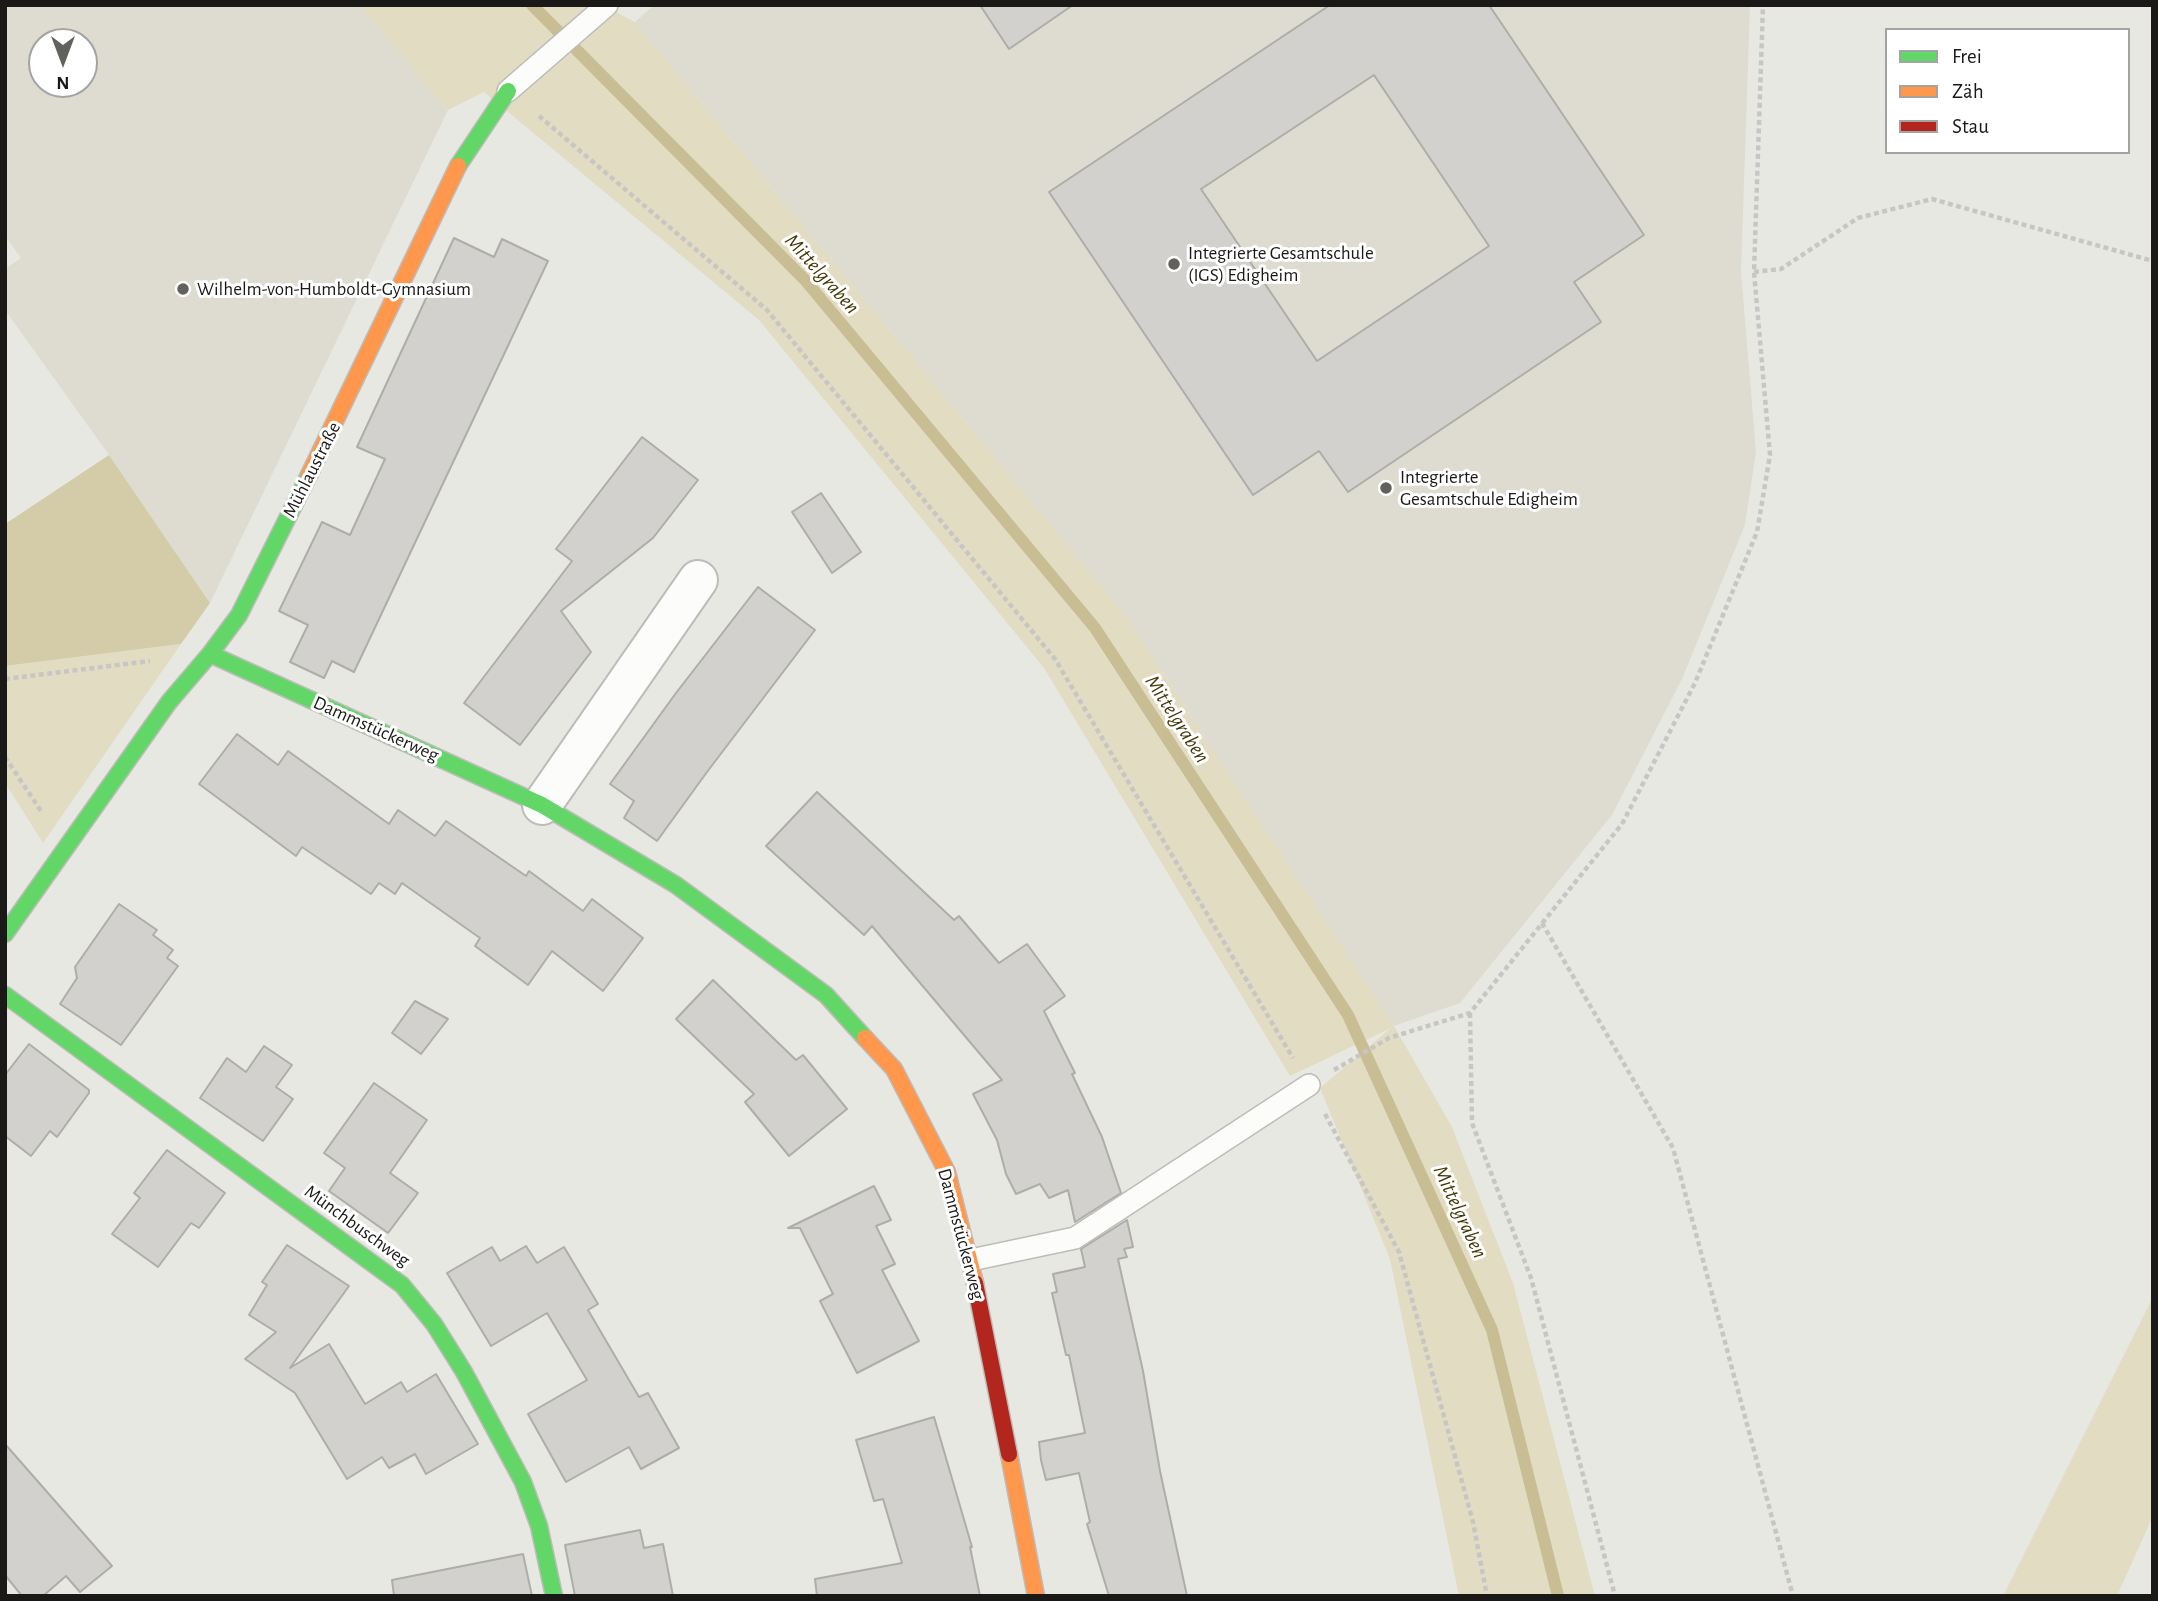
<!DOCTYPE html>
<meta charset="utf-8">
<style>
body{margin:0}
#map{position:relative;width:2158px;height:1601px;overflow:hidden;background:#e8e8e3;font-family:"Alegreya Sans",sans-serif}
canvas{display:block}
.frame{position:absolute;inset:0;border:7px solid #1a1917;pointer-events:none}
.legend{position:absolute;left:1885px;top:28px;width:245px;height:126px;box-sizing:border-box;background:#fff;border:2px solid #a3a3a2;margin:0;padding:9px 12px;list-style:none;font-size:21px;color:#1a1917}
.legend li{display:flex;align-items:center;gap:14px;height:35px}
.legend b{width:35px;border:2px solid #a3a3a2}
.north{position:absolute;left:28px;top:28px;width:70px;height:70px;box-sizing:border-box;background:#fff;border:2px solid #a3a3a2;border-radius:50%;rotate:180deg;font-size:19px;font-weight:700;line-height:28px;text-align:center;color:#1a1917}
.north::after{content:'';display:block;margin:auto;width:24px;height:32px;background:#62615e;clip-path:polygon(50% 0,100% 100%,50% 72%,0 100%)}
</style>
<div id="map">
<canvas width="2158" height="1601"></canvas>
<div class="frame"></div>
<ul class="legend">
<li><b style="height:9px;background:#63d668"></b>Frei</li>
<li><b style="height:9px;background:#ff974d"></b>Zäh</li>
<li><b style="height:9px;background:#b3261e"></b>Stau</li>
</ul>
<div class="north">N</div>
</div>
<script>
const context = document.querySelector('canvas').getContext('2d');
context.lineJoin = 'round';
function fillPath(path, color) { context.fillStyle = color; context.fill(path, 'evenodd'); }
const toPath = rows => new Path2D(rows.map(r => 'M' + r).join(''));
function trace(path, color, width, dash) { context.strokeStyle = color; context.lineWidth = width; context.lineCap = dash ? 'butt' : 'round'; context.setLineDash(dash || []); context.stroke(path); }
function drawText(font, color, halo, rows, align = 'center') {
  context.font = font + ' "Alegreya Sans",sans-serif'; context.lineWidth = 6; context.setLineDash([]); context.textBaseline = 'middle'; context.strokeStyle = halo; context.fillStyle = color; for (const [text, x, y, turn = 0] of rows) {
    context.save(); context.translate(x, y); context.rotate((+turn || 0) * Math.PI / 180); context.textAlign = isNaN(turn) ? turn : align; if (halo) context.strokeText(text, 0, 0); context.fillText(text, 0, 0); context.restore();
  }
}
fillPath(toPath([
 [5,5,358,5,448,110,210,603,109,455,5,310,5,269,21,258,5,236],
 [42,42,84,42,84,84,42,84],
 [654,5,1750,5,1741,272,1756,452,1745,525,1682,679,1612,815,1460,1003,1394,1026,1124,613,635,22]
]), '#dedcd1');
fillPath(toPath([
 [358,5,603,5,635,22,1124,613,1394,1026,1452,1127,1513,1283,1595,1596,1459,1596,1390,1259,1320,1088,1391,1028,1290,1076,1044,668,759,320,484,92,448,110],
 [181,644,43,843,5,783,5,666],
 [2153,1297,2153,1516,2117,1596,2003,1596]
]), '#e2dcc3');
fillPath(toPath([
 [109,455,210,603,181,644,5,666,5,524]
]), '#d4cca9');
trace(toPath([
 [532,5,805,280,1095,628,1348,1015,1492,1330,1558,1596]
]), '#c9be93', 12);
const building = toPath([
 [980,5,1073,5,1009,49,980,5],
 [1330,5,1489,5,1644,235,1574,282,1601,322,1348,492,1319,451,1253,495,1049,192,1330,5],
 [1374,75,1489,246,1317,361,1201,189,1374,75],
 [454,238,494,257,502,239,548,261,354,672,332,661,324,678,290,662,308,625,279,611,322,522,350,535,385,459,357,447,454,238],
 [642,437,698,480,653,538,561,611,591,652,520,745,464,703,572,561,556,549,642,437],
 [821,493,861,552,832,573,792,512,821,493],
 [758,587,815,630,707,772,657,841,624,818,634,801,610,784,676,693,758,587],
 [237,734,278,765,288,751,389,824,398,810,435,836,446,821,526,876,529,871,583,911,592,899,643,938,603,991,552,951,528,985,475,946,480,938,402,883,395,894,379,883,371,894,302,847,296,856,199,784,237,734],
 [817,792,954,920,959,916,999,963,1027,944,1065,996,1044,1011,1075,1073,1072,1074,1102,1137,1121,1193,1075,1222,1068,1190,1049,1198,1040,1184,1016,1194,1006,1174,997,1140,973,1094,1002,1080,872,926,864,935,766,846,817,792],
 [119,904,157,930,153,935,173,950,167,958,178,966,121,1045,60,1004,77,978,75,967,119,904],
 [713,980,796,1060,803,1055,847,1109,789,1156,745,1102,754,1094,676,1019,713,980],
 [415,1001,448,1019,421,1054,392,1033,415,1001],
 [29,1044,89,1090,89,1093,57,1137,50,1131,31,1156,5,1136,5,1075,29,1044],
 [264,1046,292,1065,276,1087,293,1099,263,1141,200,1098,227,1058,246,1072,264,1046],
 [374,1083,427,1120,390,1173,418,1193,388,1233,329,1191,345,1168,324,1153,374,1083],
 [167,1150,225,1193,199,1228,191,1223,158,1267,112,1234,140,1198,134,1193,167,1150],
 [874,1186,891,1220,876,1226,895,1264,882,1270,919,1341,857,1373,820,1301,833,1294,800,1228,788,1228,874,1186],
 [1127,1220,1133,1247,1124,1249,1127,1257,1118,1259,1143,1371,1160,1471,1187,1596,1109,1596,1087,1524,1090,1522,1079,1473,1046,1480,1041,1460,1039,1442,1085,1433,1069,1355,1066,1355,1052,1293,1057,1292,1053,1274,1085,1267,1081,1249,1127,1220],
 [287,1245,349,1286,290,1368,329,1344,365,1404,401,1382,407,1392,436,1374,478,1444,426,1474,415,1454,389,1468,382,1457,347,1479,295,1393,245,1359,276,1332,249,1315,267,1285,262,1282,287,1245],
 [526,1246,537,1263,564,1247,598,1304,588,1310,639,1397,648,1393,679,1448,641,1469,629,1447,566,1482,528,1414,587,1380,547,1313,491,1346,447,1273,492,1247,500,1261,526,1246],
 [934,1417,972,1547,970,1547,980,1596,817,1596,815,1579,902,1563,883,1499,874,1501,856,1440,934,1417],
 [5,1444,112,1566,80,1592,66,1576,43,1596,22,1596,5,1575,5,1444],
 [640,1530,644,1548,663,1544,673,1596,575,1596,565,1545,640,1530],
 [523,1554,532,1596,394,1596,392,1580,523,1554]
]);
fillPath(building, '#d2d1ce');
trace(building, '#adada9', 2);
const lane = toPath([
 [508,91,607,5],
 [971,1260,1075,1238,1309,1085]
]);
const street = toPath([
 [542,805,698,580]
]);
const fast = toPath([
 [458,166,508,91],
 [210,654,542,805,676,885,826,995,865,1038],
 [5,934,169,702,210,654,239,615,309,475],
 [5,995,402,1285,434,1324,464,1372,523,1482,539,1526,554,1596]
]);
const slow = toPath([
 [309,475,458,166],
 [865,1038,894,1069,947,1172,975,1283],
 [1009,1454,1036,1596]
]);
const jam = toPath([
 [975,1283,1009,1454]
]);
trace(lane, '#bdbcb8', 24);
trace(street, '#bdbcb8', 42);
trace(fast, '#bdbcb8', 19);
trace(slow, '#bdbcb8', 19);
trace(jam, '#bdbcb8', 19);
trace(toPath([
 [539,116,767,310,1055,659,1293,1058],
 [1754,272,1781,269,1858,218,1932,199,2153,261],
 [5,679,150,661],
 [5,757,41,811],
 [1542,923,1673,1148,1793,1596],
 [1470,1013,1472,1123,1531,1278,1615,1596],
 [1334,1070,1389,1038,1470,1013,1622,824,1695,683,1757,532,1770,455,1754,272,1763,5],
 [1325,1114,1399,1252,1473,1522,1487,1596]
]), '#c7c6c4', 4.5, [5, 3.5]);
trace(lane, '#fcfcfb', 21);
trace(street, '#fcfcfb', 38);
trace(fast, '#63d668', 16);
trace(slow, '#ff974d', 16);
trace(jam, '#b3261e', 16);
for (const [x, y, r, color] of [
 [1174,264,7,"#62615e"],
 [183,289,7,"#62615e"],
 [1386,488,7,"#62615e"]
]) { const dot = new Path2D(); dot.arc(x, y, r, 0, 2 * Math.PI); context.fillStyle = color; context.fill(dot); trace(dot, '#fff', 2.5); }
drawText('19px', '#1a1917', '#fff', [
 ["Integrierte Gesamtschule",1188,253],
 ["(IGS) Edigheim",1188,275],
 ["Wilhelm-von-Humboldt-Gymnasium",197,289],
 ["Integrierte",1400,477],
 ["Gesamtschule Edigheim",1400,499]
], 'left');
drawText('19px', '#1a1917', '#fff', [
 ["Mühlaustraße",312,470,-63],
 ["Dammstückerweg",376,729,24],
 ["Münchbuschweg",357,1226,36],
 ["Dammstückerweg",961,1234,75]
]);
drawText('italic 21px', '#433806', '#fff', [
 ["Mittelgraben",822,274,48],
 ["Mittelgraben",1177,719,57],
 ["Mittelgraben",1460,1212,65]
]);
</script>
